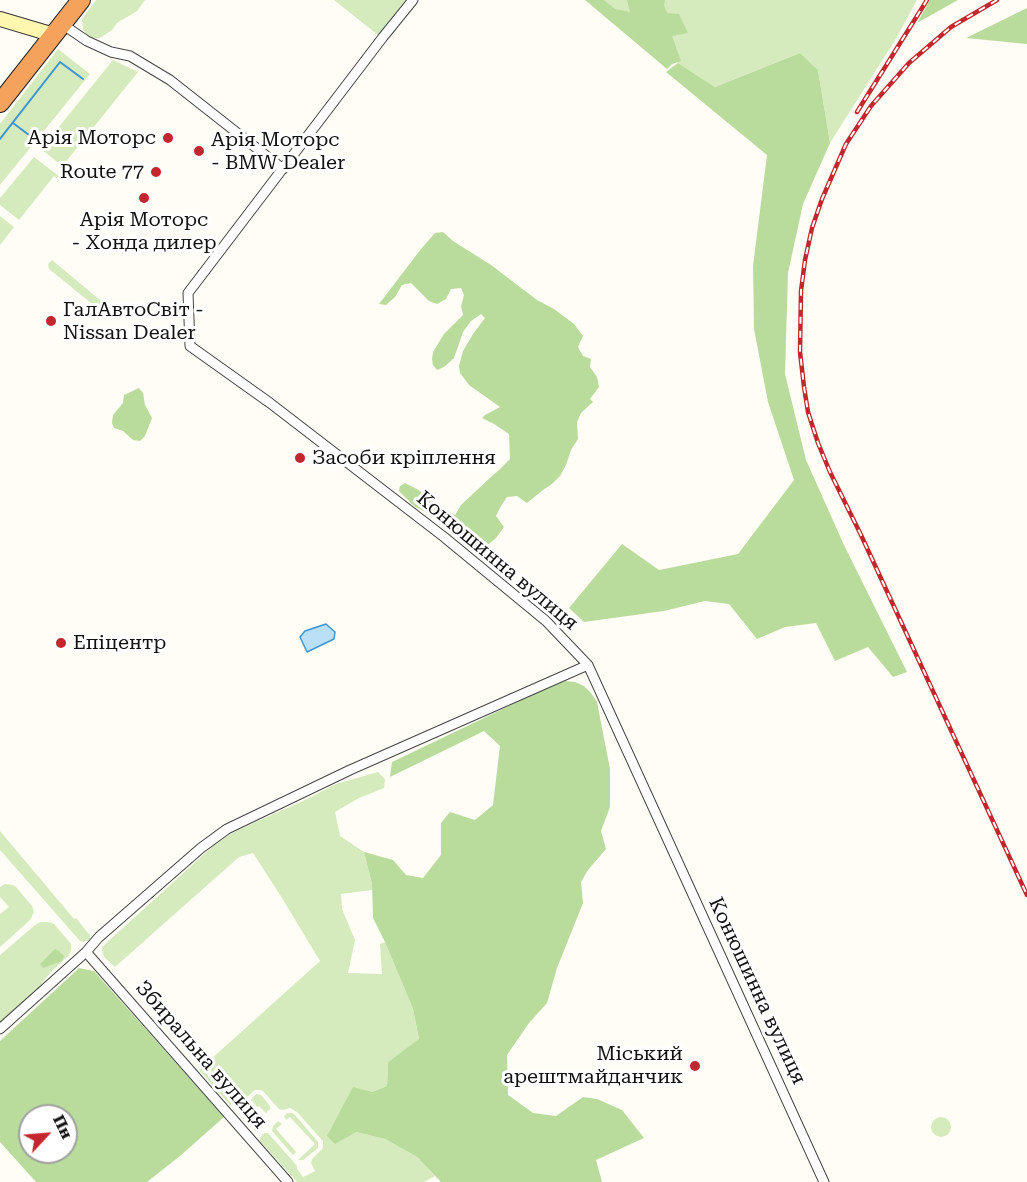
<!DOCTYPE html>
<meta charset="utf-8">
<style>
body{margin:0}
#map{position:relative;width:1027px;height:1182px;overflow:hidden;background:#fffdf5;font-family:"Roboto Serif",serif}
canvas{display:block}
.north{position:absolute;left:18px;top:1104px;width:60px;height:60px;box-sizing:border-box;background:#fff;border:2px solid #a0a0a0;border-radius:50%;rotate:64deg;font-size:16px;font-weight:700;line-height:24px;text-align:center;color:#111}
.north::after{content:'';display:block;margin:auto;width:21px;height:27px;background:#c4262e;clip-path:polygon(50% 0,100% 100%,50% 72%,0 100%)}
</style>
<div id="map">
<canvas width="1027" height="1182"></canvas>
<div class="north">Пн</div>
</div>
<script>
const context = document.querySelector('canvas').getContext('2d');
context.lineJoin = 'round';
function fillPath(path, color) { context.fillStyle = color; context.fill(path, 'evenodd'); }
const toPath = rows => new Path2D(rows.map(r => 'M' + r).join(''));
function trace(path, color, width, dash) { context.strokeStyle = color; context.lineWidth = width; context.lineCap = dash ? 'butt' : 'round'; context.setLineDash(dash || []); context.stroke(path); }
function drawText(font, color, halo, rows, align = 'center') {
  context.font = font + ' "Roboto Serif",serif'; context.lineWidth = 6; context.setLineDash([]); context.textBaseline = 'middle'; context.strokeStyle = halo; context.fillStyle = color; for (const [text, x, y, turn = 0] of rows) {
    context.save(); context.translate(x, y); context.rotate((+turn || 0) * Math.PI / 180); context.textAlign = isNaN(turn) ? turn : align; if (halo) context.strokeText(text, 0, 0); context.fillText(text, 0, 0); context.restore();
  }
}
fillPath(toPath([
 [96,0,145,0,137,11,117,23,112,30,100,38,90,38,83,30,82,19],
 [334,0,408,0,378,35],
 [601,0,917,0,897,37,830,143,818,70,800,53,715,87,678,63],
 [58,49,90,74,0,185,0,124],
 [113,60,138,72,64,164,70,169,66,169,41,149],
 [34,157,60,177,60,180,54,176,19,220,0,205,0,198],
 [0,216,14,227,0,245],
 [52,260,106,305,101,311,49,269,48,264],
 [378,772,385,779,384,788,359,798,335,812,340,836,364,852,372,884,372,890,341,894,342,909,355,940,348,973,382,974,380,944,385,942,413,1009,419,1040,388,1062,387,1086,372,1092,356,1132,385,1139,417,1157,435,1176,424,1182,297,1182,260,1141,260,1138,264,1133,268,1133,297,1166,297,1169,303,1177,315,1171,311,1163,312,1159,323,1148,323,1141,321,1139,297,1112,290,1108,283,1110,279,1109,263,1091,260,1090,255,1090,240,1103,237,1100,230,1105,199,1070,320,961,282,898,253,853,239,857,115,967,104,957,102,950,102,947,213,846,232,833,260,820,301,802,336,784],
 [0,831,74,919,76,918,87,932,90,935,90,940,83,942,80,941,0,850],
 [5,884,13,885,16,887,32,906,34,912,30,920,0,947,0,914,9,907,0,897,0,887],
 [40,922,49,922,54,924,71,944,71,951,68,956,50,973,39,987,0,1022,0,955,34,926],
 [256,1094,261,1095,270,1106,270,1109,266,1113,259,1106,257,1107,251,1099],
 [287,1113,292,1113,295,1115,318,1142,318,1148,303,1160,298,1160,315,1144,290,1117,286,1120,284,1116],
 '931 1127a10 10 0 1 1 20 0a10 10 0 1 1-20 0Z',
 [278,1121,282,1124,276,1129,296,1152,293,1155,272,1131,273,1126]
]), '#d5ebbd');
fillPath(toPath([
 [585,0,604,0,615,9,630,12,627,0,665,0,664,5,667,13,679,14,688,33,672,36,681,61,672,64,667,69],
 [930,0,958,0,917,23],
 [1027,8,1027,44,966,38],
 [800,53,818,70,830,143,803,204,788,273,785,374,806,460,844,545,907,672,893,677,868,647,835,661,816,623,785,627,757,639,729,604,705,601,664,611,584,622,569,608,622,544,659,570,738,554,794,480,768,402,754,329,753,266,767,155,666,72,678,63,715,87],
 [443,232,453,241,491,265,537,300,554,309,574,324,583,336,578,347,583,356,591,359,590,367,597,377,599,387,590,399,593,402,581,413,577,422,578,439,571,450,566,465,560,476,552,484,543,490,527,503,517,496,507,497,501,506,496,516,504,527,496,538,483,549,471,548,459,535,436,518,414,506,399,491,400,486,405,483,417,489,455,515,461,505,491,477,499,470,510,459,509,434,494,424,482,418,485,415,500,407,469,385,460,373,459,366,463,351,473,334,485,318,481,314,471,321,463,332,454,358,444,367,437,370,433,365,432,359,433,352,444,334,463,315,461,306,464,295,461,288,451,289,446,299,437,304,429,301,411,283,402,285,395,297,386,305,379,304,421,249,435,233],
 [139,388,143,393,145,405,152,418,145,436,140,441,133,440,123,431,114,428,112,423,113,415,123,403,124,395],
 [565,681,575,682,584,686,591,693,597,702,610,769,610,807,601,831,606,849,588,870,581,882,583,903,557,968,547,1003,529,1023,507,1055,508,1095,533,1113,556,1116,583,1097,597,1099,622,1110,644,1138,596,1160,602,1182,441,1182,417,1157,385,1139,356,1132,335,1144,327,1136,353,1087,372,1092,387,1086,388,1062,419,1039,413,1009,385,942,373,918,372,884,364,852,393,860,406,875,423,878,441,855,441,823,450,812,475,820,493,805,500,746,484,731,390,777,392,762,532,695],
 [55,949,59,951,64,956,62,961,43,968,40,964],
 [79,968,94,971,224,1117,180,1156,147,1182,36,1182,0,1142,0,1041],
 [30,1116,66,1116,66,1152,30,1152]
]), '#b9dc9c');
const water = toPath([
 [326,624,335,632,334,639,307,652,300,637,305,631,326,624]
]);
fillPath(water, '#b9e0f7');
trace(water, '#3f96cf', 1.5);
trace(toPath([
 [13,123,33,138],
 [0,139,60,62,83,79]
]), '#3f96cf', 2);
const street = toPath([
 [413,0,383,37,188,293,190,346,270,403,444,537,546,621,588,665,824,1182],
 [62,24,87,41,111,52,130,56,170,80,283,169],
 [86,952,288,1182],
 [0,1029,86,952,99,937,201,848,227,829,350,770,588,665]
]);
const secondary = toPath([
 [0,19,54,35]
]);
const highway = toPath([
 [0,103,81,0]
]);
trace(street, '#444', 11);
trace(secondary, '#333', 16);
trace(highway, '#222', 20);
trace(street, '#fff', 9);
trace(secondary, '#fff6b0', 14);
trace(highway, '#f5a25d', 18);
const rail = toPath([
 [997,0,951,27,909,63,871,106,846,144,822,199,812,228,805,260,801,291,800,352,804,387,808,412,818,443,830,472,861,535,1027,895],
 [857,112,927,0]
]);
trace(rail, '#c4262e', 4.5);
trace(rail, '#fff', 2, [7]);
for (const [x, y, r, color] of [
 [168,138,6,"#c4262e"],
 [199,151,6,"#c4262e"],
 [156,172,6,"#c4262e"],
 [144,198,6,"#c4262e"],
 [51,321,6,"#c4262e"],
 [300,458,6,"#c4262e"],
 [61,643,6,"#c4262e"],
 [695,1066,6,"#c4262e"]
]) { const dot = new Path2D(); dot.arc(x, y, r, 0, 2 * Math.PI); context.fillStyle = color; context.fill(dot); trace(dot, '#fff', 2); }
drawText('20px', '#111', '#fff', [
 ["Арія Моторс",156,138,"right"],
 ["Арія Моторс",211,140],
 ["- BMW Dealer",211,163],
 ["Route 77",144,172,"right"],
 ["Арія Моторс",144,220,"center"],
 ["- Хонда дилер",144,243,"center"],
 ["ГалАвтоСвіт -",63,310],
 ["Nissan Dealer",63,333],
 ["Засоби кріплення",312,458],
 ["Епіцентр",73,643],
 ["Міський",683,1054,"right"],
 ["арештмайданчик",683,1077,"right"]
], 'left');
drawText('20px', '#111', '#fff', [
 ["Конюшинна вулиця",497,561,40],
 ["Конюшинна вулиця",757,991,65],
 ["Збиральна вулиця",201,1055,49]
]);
</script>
